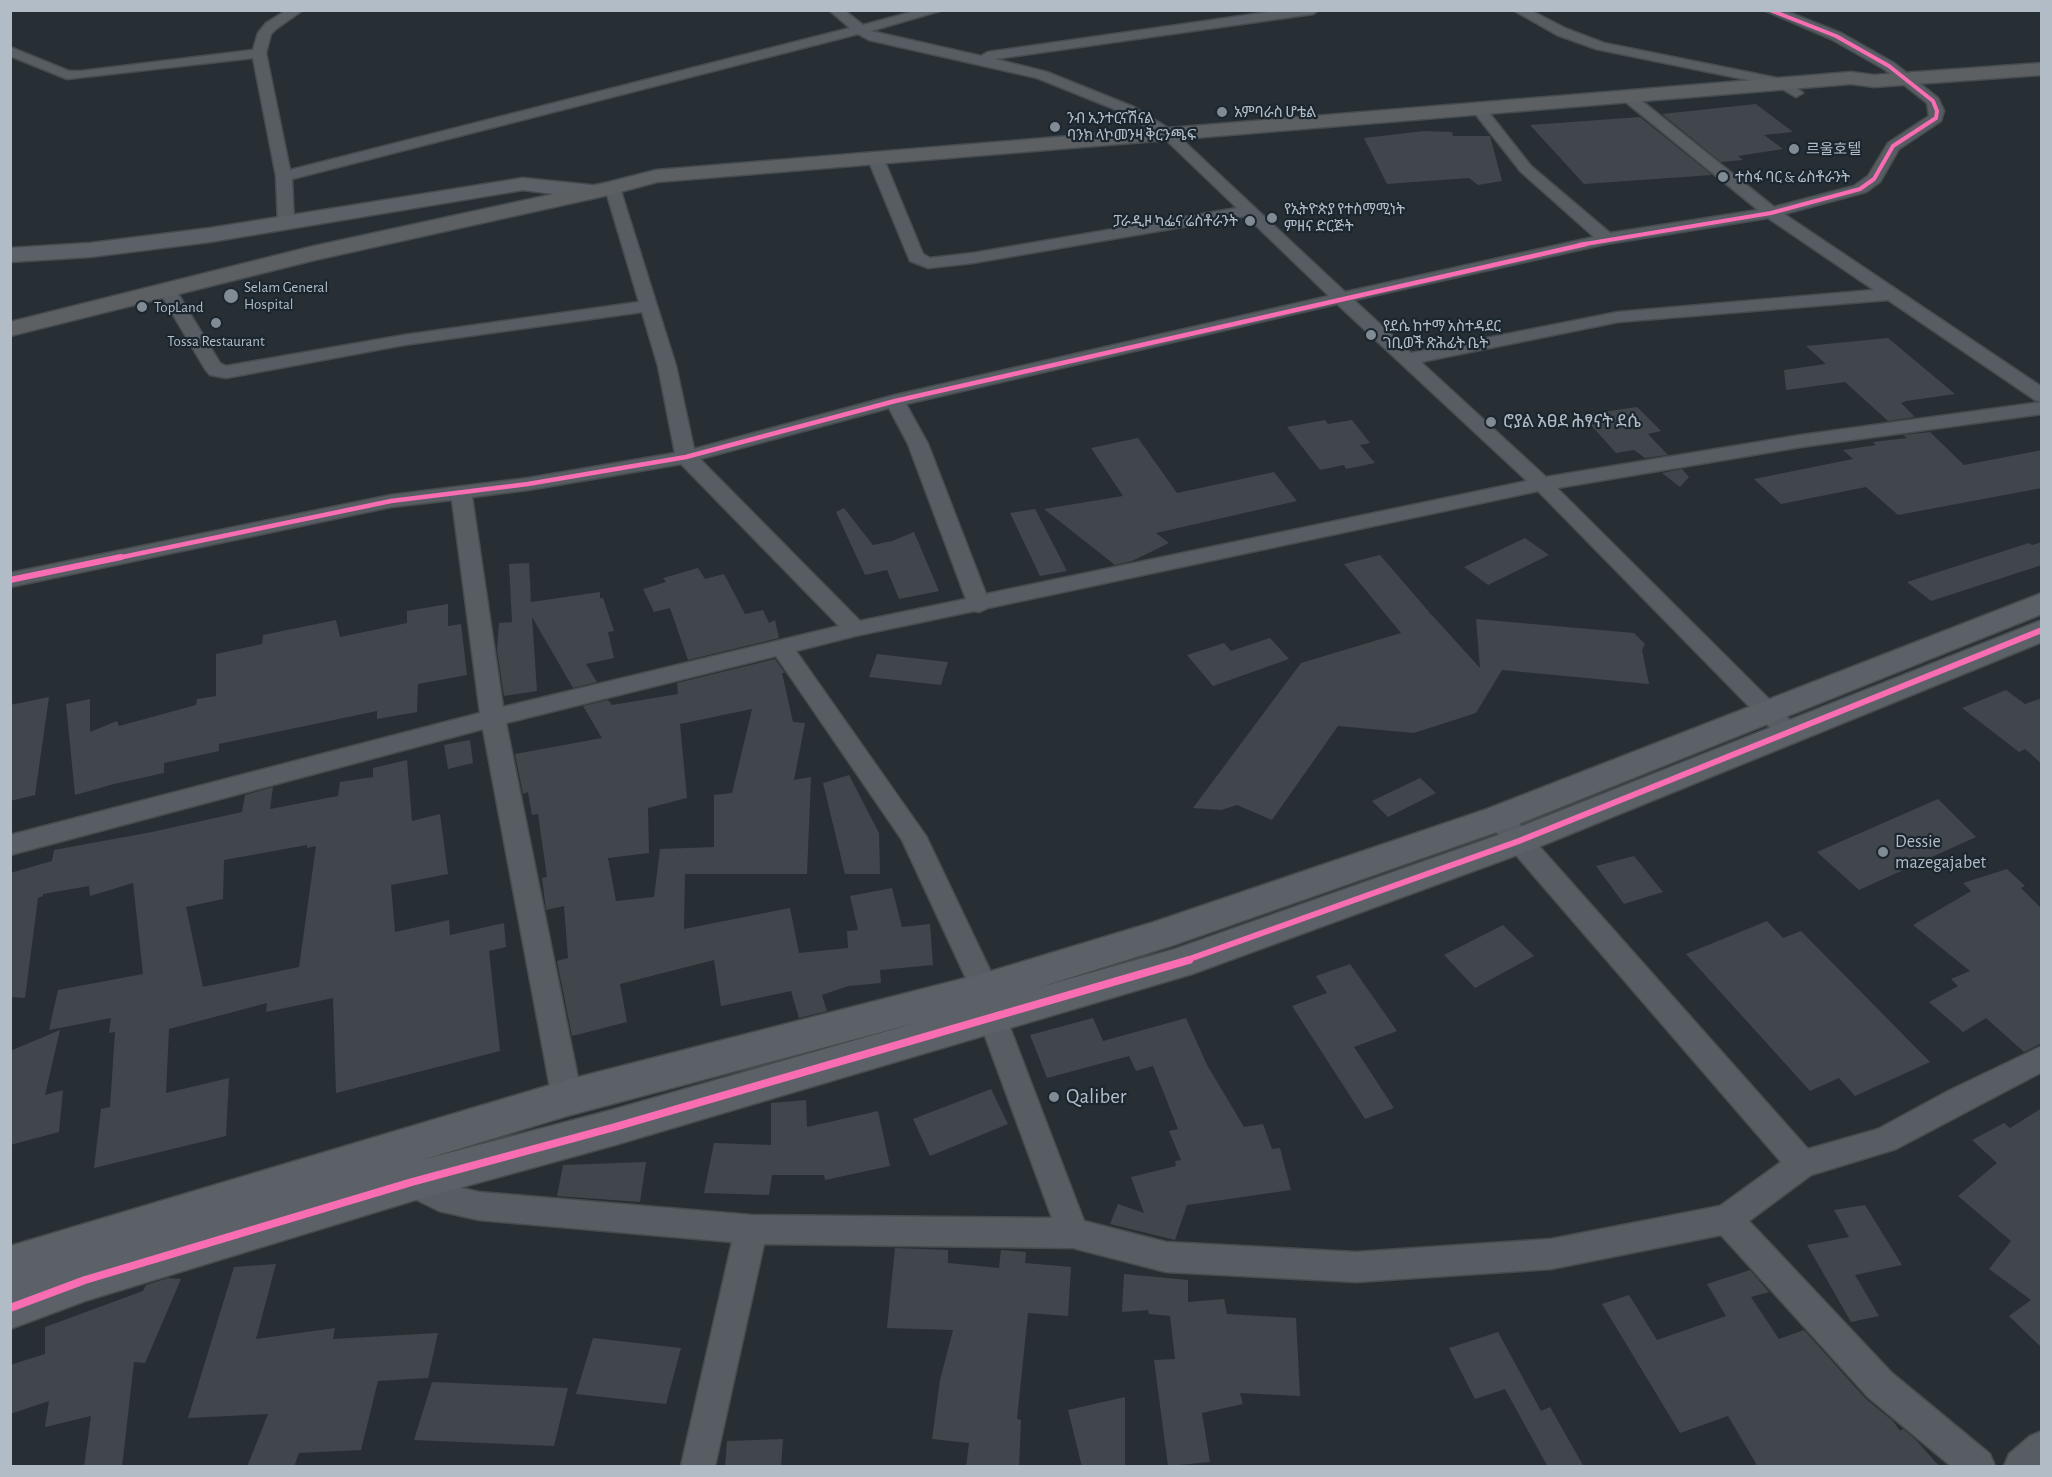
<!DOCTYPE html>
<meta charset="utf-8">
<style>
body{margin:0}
#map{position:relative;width:2052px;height:1477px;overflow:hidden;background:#282f34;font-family:"Alegreya Sans",sans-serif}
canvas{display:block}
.frame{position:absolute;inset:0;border:12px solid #b1bcc6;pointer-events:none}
</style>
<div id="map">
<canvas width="2052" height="1477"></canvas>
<div class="frame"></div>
</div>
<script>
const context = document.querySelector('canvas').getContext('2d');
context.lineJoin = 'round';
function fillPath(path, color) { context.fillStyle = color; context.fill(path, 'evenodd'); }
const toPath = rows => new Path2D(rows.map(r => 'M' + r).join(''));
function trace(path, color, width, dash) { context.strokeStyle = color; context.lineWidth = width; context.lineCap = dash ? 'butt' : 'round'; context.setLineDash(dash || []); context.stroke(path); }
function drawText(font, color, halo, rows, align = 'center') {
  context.font = font + ' "Alegreya Sans","Noto Sans Ethiopic","Noto Sans KR",sans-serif'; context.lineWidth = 4.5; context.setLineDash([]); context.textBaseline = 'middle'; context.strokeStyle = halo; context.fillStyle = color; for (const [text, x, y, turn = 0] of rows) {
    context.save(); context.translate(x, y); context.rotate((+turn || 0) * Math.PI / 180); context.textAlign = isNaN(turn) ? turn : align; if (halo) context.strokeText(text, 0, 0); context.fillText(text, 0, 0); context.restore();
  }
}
fillPath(toPath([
 [1756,104,1793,132,1764,135,1783,149,1738,156,1743,160,1721,162,1662,114],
 [1640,117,1712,175,1584,184,1530,125],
 [1424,131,1452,132,1453,136,1490,136,1502,181,1478,185,1469,178,1387,184,1364,138],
 [1888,338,1955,394,1906,401,1901,403,1915,417,1888,421,1845,382,1786,390,1784,370,1826,364,1806,346],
 [1637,407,1661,431,1648,434,1668,455,1645,458,1634,450,1616,453,1582,415],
 [1325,420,1328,424,1352,420,1370,443,1360,445,1375,463,1346,469,1344,465,1320,470,1287,427],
 [1930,432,1964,465,2042,450,2042,488,1898,515,1866,487,1781,504,1754,479,1853,459,1843,450,1876,445,1873,442,1907,438,1903,435],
 [1138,438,1177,493,1274,472,1297,501,1156,533,1169,543,1132,561,1115,565,1044,509,1123,496,1091,448],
 [1682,469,1689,477,1680,487,1662,473],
 [844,508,873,545,892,541,914,532,939,591,899,599,887,570,865,575,836,512],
 [1035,509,1067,571,1040,576,1010,513],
 [1525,538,1549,555,1488,585,1464,567],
 [2042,542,2042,565,1931,601,1907,582,2029,543,2032,545],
 [1380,555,1430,613,1428,614,1431,614,1480,668,1476,619,1634,633,1645,644,1642,650,1649,684,1502,670,1476,713,1414,733,1338,726,1272,820,1237,805,1221,810,1193,808,1301,663,1401,633,1344,564],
 [529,563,531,602,600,592,600,598,603,598,614,631,608,632,614,658,586,664,597,682,573,688,532,617,537,691,504,696,497,650,499,623,512,622,509,564],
 [698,568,705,579,724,574,745,614,763,610,769,623,775,620,779,638,688,660,670,608,654,612,643,589,666,582,663,578],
 [448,604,448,626,461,624,467,675,418,684,417,712,377,719,377,711,219,744,219,751,164,763,164,773,114,784,75,795,66,704,90,699,90,732,117,721,119,726,196,705,197,699,216,696,216,654,262,644,263,635,336,620,340,637,407,623,407,611],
 [1270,638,1289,659,1213,686,1187,655,1224,643,1231,651],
 [877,654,948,662,941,685,869,677],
 [775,659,785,673,782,673,793,722,805,723,794,780,811,777,807,874,685,874,684,929,790,908,799,953,848,948,847,931,858,930,850,896,892,888,902,927,930,924,933,965,880,970,881,983,848,986,822,995,827,1011,799,1018,791,991,721,1006,714,960,620,984,627,1022,572,1036,557,961,568,958,564,906,546,910,542,878,547,877,538,814,532,815,528,792,523,794,515,754,602,738,583,706,608,700,612,705,678,694,677,683],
 [752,709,732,793,714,795,714,847,660,849,654,897,616,901,608,858,649,853,648,808,687,798,680,724],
 [2006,690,2025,704,2042,698,2042,764,2025,749,2019,752,1962,708],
 [49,697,35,795,10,801,10,705],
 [470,740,473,763,448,769,444,745],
 [407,760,412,821,440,814,448,874,391,885,395,932,449,920,450,935,504,923,506,947,489,951,500,1051,336,1093,333,998,266,1012,267,1003,169,1029,166,1093,229,1078,226,1136,94,1168,101,1109,110,1107,115,1032,109,1033,111,1018,49,1030,58,990,143,974,133,883,90,896,89,886,43,894,43,896,38,898,25,998,10,997,10,873,52,861,54,850,152,832,242,812,245,795,273,787,270,809,338,796,340,782,373,777,373,768],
 [307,845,307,848,316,846,299,967,203,987,186,907,223,899,224,860],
 [849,775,879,833,880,874,845,874,823,783],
 [1420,778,1436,793,1388,817,1372,801],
 [1938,799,1976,837,1859,890,1817,852],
 [1634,856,1663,892,1624,904,1596,866],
 [2007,869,2025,886,2021,888,2042,909,2042,1043,2024,1052,1986,1018,1963,1032,1929,1002,1958,986,1951,979,1970,971,1913,925,1971,891,1963,883],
 [1767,921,1783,938,1801,931,1930,1062,1855,1096,1839,1078,1810,1091,1686,954],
 [1503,925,1534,956,1475,988,1444,955],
 [1350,964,1397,1031,1354,1047,1394,1108,1365,1119,1292,1006,1327,993,1316,976],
 [1093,1018,1103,1041,1186,1018,1207,1065,1244,1127,1263,1124,1272,1149,1280,1148,1291,1190,1187,1205,1175,1240,1110,1224,1118,1204,1144,1213,1131,1177,1176,1166,1175,1161,1181,1160,1169,1131,1178,1129,1153,1066,1136,1071,1129,1056,1047,1078,1030,1035],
 [60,1030,45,1095,63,1090,59,1132,10,1145,10,1051],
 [991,1089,1008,1124,930,1156,913,1119],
 [806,1100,807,1127,878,1111,890,1166,825,1180,824,1175,772,1175,769,1195,704,1193,714,1143,771,1145,771,1103],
 [2042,1108,2042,1348,2009,1316,2031,1300,1989,1269,2011,1241,1958,1196,1997,1163,1972,1140,2004,1123,2010,1128],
 [646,1162,640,1202,557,1196,563,1165],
 [1865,1205,1902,1265,1855,1275,1879,1316,1851,1322,1807,1245,1849,1237,1834,1210],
 [895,1248,948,1250,948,1263,999,1268,1001,1250,1026,1252,1025,1263,1071,1267,1068,1316,1028,1313,1017,1419,1021,1420,1019,1467,966,1467,969,1443,932,1439,940,1380,953,1330,887,1328],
 [276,1264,256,1339,335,1328,333,1339,438,1333,428,1378,378,1381,361,1450,299,1453,294,1467,247,1467,268,1414,188,1418,234,1267],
 [1750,1270,1769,1292,1751,1297,1779,1339,1804,1330,1866,1399,1893,1421,1900,1431,1903,1429,1916,1440,1940,1467,1758,1467,1728,1416,1680,1433,1602,1304,1629,1295,1657,1340,1726,1316,1707,1284],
 [1124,1274,1188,1280,1188,1302,1224,1299,1227,1314,1296,1318,1300,1396,1240,1393,1243,1404,1202,1413,1210,1462,1168,1466,1154,1360,1175,1359,1170,1316,1149,1314,1148,1310,1122,1312],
 [168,1278,181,1279,145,1363,134,1362,122,1467,84,1467,91,1416,45,1427,49,1401,10,1414,10,1365,45,1354,45,1327,143,1291,146,1285],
 [1498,1332,1541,1411,1550,1407,1584,1467,1548,1467,1505,1389,1475,1399,1449,1348],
 [593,1338,681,1348,666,1404,576,1394],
 [432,1382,568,1388,554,1446,414,1440],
 [1125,1397,1125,1467,1082,1467,1068,1410],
 [783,1439,781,1467,725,1467,727,1441]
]), '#40464b');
const street = toPath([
 [287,10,303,10,276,29,271,34,266,53,290,170,850,28,829,10,844,10,863,25,919,10,943,10,871,31,981,56,988,52,1282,10,1319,10,1313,14,995,59,1047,72,1134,107,1173,131,1345,292,1594,237,1521,172,1473,111,1471,108,1473,105,1483,105,1531,166,1610,233,1758,210,1622,99,1620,96,1622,93,1632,93,1774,207,1854,186,1868,176,1888,143,1929,116,1927,103,1884,69,1831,39,1764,10,1783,10,1841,33,1894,63,1938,98,1944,111,1941,121,1899,149,1880,182,1866,192,1784,214,2042,387,2042,402,2035,400,1888,300,1618,322,1421,362,1546,477,1801,435,2042,402,2042,414,1801,447,1557,488,1797,727,1801,733,1797,739,1789,741,1781,739,1538,491,988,608,979,612,974,611,855,636,796,651,926,836,999,989,1006,1017,1084,1221,1166,1242,1356,1252,1551,1239,1720,1206,1781,1162,1490,825,1486,818,1490,811,1499,809,1508,811,1808,1149,1878,1129,1950,1090,2042,1046,2042,1072,1896,1149,1811,1175,1749,1221,1892,1373,1990,1454,1995,1466,1951,1466,1868,1397,1721,1235,1551,1269,1356,1282,1166,1272,1073,1248,764,1244,715,1466,681,1466,732,1242,479,1220,439,1211,401,1192,396,1176,400,1166,411,1162,422,1166,425,1173,445,1184,479,1192,751,1215,1052,1218,978,1017,971,989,902,840,776,656,506,723,582,1098,577,1107,567,1111,557,1107,552,1098,483,729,10,855,10,835,480,713,452,500,391,507,10,587,10,573,391,495,528,478,675,453,658,366,642,312,404,345,226,378,210,375,205,369,159,291,162,287,174,287,220,363,226,366,404,335,639,302,605,188,613,183,619,185,676,366,694,449,895,395,1329,296,1246,216,973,263,928,268,910,261,867,157,870,154,880,154,883,157,923,254,930,258,973,253,1237,208,1163,137,1124,113,1037,78,869,40,858,34,292,179,294,223,286,228,278,223,276,176,253,58,67,79,10,56,10,47,69,71,81,71,253,50,258,33,266,23,287,10],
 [1768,218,1874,290,1618,312,1411,353,1354,300,1606,244,1768,218],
 [1337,304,1527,481,986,594,928,444,906,404,1337,304],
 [889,408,908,444,966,599,860,621,700,459,889,408],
 [681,464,839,626,503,707,472,497,528,490,681,464],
 [1513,10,1530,10,1567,29,1604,43,1787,80,1803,93,1796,97,1777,86,1596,49,1557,35,1513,10],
 [2042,1431,2042,1466,2004,1466,2009,1454,2030,1436,2042,1431]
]);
const secondary = toPath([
 [523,178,591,185,599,187,602,192,599,197,591,199,523,190,210,242,90,257,10,262,10,248,90,243,210,228,523,178],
 [2042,593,2042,614,1511,827,1171,946,1037,988,1175,949,1507,832,2042,620,2042,642,1531,850,1192,974,615,1145,412,1201,85,1301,10,1329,10,1246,567,1080,985,973,1154,922,1487,809,2042,593],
 [919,1022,615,1109,422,1160,567,1116,919,1022]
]);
const highway = toPath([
 [2042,63,2042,75,1874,87,1851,84,657,182,613,194,315,260,10,336,10,322,314,246,609,182,656,170,1851,72,1874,75,2042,63]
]);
trace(street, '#464b4f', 3);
trace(secondary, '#464b4f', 3);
trace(highway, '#454b4f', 3);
fillPath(street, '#575d63');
fillPath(secondary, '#5c6168');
fillPath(highway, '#5c6063');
trace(toPath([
 [1579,245,1771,213,1860,189,1874,179,1893,146,1936,118,1937,111,1933,101,1889,66,1836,36,1770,10]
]), '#f96db3', 4);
trace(toPath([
 [113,559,391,501,528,484,686,457,895,401,1586,244]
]), '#f96db3', 4.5);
trace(toPath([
 [10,580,121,557],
 [1184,961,1519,841,2042,630]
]), '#f96db3', 6);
trace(toPath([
 [10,1308,85,1280,412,1182,615,1127,1189,960]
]), '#f96db3', 8);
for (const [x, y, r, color] of [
 [1222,112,6,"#818b93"],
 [1055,127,6,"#818b93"],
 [1794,149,6,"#818b93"],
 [1723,177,6,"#818b93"],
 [1272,218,6,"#818b93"],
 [1250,221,6,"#818b93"],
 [231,296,8,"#818b93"],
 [142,307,6,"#818b93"],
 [216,323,6,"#818b93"],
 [1371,335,6,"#818b93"],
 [1491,422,6,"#818b93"],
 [1883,852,6,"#818b93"],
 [1054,1097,6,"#818b93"]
]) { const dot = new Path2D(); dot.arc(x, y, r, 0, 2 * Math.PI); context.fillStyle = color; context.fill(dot); trace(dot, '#1b262f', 2); }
drawText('15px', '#b1bcc6', '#1b262f', [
 ["አምባራስ ሆቴል",1234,112],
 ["ንብ ኢንተርናሽናል",1067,118],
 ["ባንክ ላኮመንዛ ቅርንጫፍ",1067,135],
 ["르울호텔",1806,149],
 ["ተስፋ ባር & ሬስቶራንት",1735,177],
 ["የኢትዮጵያ የተስማሚነት",1284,209],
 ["ምዘና ድርጅት",1284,226],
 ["ፓራዲዞ ካፌና ሬስቶራንት",1238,221,"right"],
 ["Selam General",244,287],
 ["Hospital",244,304],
 ["TopLand",154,307],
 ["የደሴ ከተማ አስተዳደር",1383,326],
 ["ገቢወች ጽሕፊት ቤት",1383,343],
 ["Tossa Restaurant",216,341,"center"]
], 'left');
drawText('18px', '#b1bcc6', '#1b262f', [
 ["ሮያል አፀደ ሕፃናት ደሴ",1503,422],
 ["Dessie",1895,842],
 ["mazegajabet",1895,863]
], 'left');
drawText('21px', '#b1bcc6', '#1b262f', [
 ["Qaliber",1066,1097]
], 'left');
</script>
